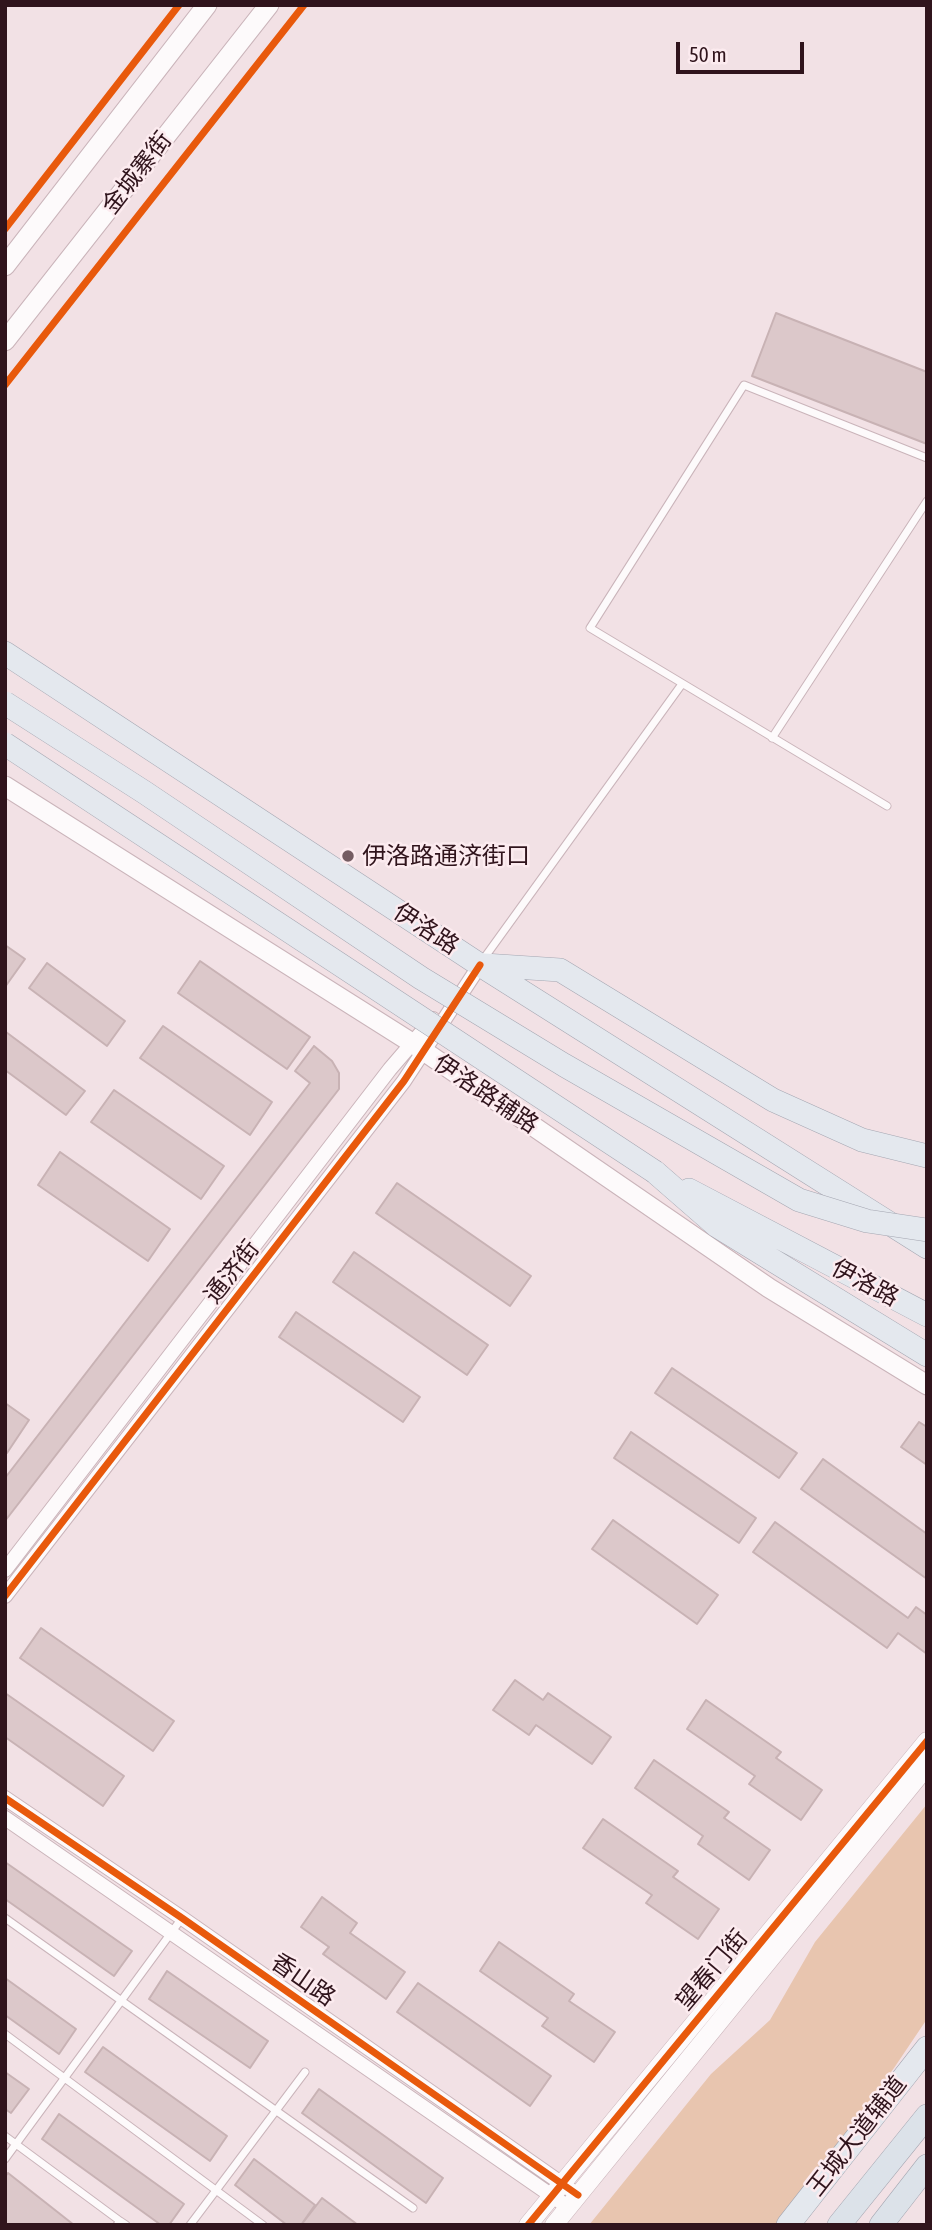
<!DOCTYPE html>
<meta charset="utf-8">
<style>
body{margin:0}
#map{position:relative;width:932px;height:2230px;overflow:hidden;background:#f2e1e5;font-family:"Asap Condensed",sans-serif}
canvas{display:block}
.frame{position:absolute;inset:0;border:7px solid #30141c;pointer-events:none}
.scale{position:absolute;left:676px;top:42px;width:128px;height:32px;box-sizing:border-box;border:4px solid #30141c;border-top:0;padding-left:9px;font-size:21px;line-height:24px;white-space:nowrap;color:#30141c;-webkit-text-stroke:5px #fcebef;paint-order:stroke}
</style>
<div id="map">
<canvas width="932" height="2230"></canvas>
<div class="frame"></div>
<div class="scale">50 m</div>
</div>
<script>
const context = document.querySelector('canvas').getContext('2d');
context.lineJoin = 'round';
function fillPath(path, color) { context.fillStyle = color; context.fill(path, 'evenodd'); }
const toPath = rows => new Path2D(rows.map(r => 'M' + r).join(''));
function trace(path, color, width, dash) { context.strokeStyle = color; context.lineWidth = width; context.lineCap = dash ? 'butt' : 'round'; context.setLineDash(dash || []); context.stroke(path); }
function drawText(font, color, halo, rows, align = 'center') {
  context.font = font + ' "Asap Condensed","Noto Sans SC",sans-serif'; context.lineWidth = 5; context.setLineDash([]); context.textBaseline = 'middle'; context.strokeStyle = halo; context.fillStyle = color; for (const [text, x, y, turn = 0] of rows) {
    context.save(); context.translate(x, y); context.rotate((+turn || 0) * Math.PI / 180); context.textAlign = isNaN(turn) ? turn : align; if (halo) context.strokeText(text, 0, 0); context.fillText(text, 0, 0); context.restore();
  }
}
fillPath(toPath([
 [927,1804,927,2019,894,2068,778,2225,589,2225,711,2074,770,2020,815,1942]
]), '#e8c5af');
const building = toPath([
 [776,313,927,372,927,444,752,376,776,313],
 [5,945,25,959,5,987,5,945],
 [200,961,310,1037,287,1069,178,993,200,961],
 [47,963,125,1021,107,1046,29,988,47,963],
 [163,1026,272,1102,250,1135,140,1058,163,1026],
 [6,1032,85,1091,66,1115,5,1070,6,1032],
 [314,1046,332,1061,339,1073,339,1089,5,1521,5,1478,310,1083,295,1071,314,1046],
 [114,1090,224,1166,201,1199,91,1122,114,1090],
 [60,1152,170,1229,148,1261,38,1185,60,1152],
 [397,1183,531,1276,510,1306,376,1213,397,1183],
 [354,1252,488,1345,467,1375,333,1282,354,1252],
 [296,1312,420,1397,403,1422,279,1337,296,1312],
 [672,1368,797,1453,779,1478,655,1393,672,1368],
 [5,1403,29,1420,7,1453,5,1451,5,1403],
 [919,1422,927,1427,927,1465,901,1447,919,1422],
 [631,1432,756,1518,739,1543,614,1458,631,1432],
 [823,1459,927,1534,927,1579,801,1489,823,1459],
 [613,1520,718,1595,697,1624,592,1549,613,1520],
 [775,1522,908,1618,916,1607,927,1615,927,1654,898,1633,887,1648,753,1552,775,1522],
 [41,1628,174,1721,153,1751,20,1658,41,1628],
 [515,1680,543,1700,548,1693,611,1737,592,1764,536,1725,529,1735,493,1710,515,1680],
 [5,1693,124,1776,103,1806,5,1737,5,1693],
 [706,1700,781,1752,776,1758,822,1790,801,1820,749,1784,755,1776,687,1729,706,1700],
 [654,1760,729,1812,724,1818,770,1850,749,1880,698,1844,703,1836,635,1788,654,1760],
 [603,1819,678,1871,673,1877,719,1909,698,1939,646,1903,652,1895,583,1848,603,1819],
 [5,1862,132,1951,114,1976,5,1899,5,1862],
 [322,1897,357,1923,350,1933,405,1972,386,1999,323,1954,329,1947,301,1927,322,1897],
 [499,1942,574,1994,569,2001,615,2032,594,2062,542,2026,548,2018,480,1971,499,1942],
 [167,1971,268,2041,250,2068,149,1999,167,1971],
 [5,1978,76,2029,59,2054,5,2015,5,1978],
 [418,1983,551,2076,530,2106,397,2012,418,1983],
 [103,2047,227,2136,210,2161,85,2072,103,2047],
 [5,2072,29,2089,11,2113,5,2109,5,2072],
 [319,2089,443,2178,426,2203,302,2113,319,2089],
 [59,2114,184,2204,169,2225,161,2225,42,2139,59,2114],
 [254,2159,315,2205,301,2225,287,2225,235,2185,254,2159],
 [8,2173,74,2225,5,2225,5,2177,8,2173],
 [322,2198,358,2225,302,2224,322,2198]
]);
fillPath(building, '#dcc8ca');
trace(building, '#c8b2b4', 2);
const service = toPath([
 [772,738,927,501],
 [887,806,590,628,744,385,927,458],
 [482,961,682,684],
 [5,1918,413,2208],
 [5,2034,263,2225],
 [5,2136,120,2221],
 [5,2159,182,1918],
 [117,2225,120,2221,126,2225],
 [190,2225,305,2072]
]);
const minor = toPath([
 [5,1570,390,1069,433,1019],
 [5,1596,404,1081,480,965],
 [5,1798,182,1918,578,2195],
 [5,1818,568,2207]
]);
const tertiary = toPath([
 [528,2225,927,1741],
 [554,2225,927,1766]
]);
const secondary = toPath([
 [5,266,207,5],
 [5,341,269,5],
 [5,786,412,1043,769,1288,927,1385]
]);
const primary = toPath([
 [5,653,480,965,927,1247],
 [484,965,560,970,773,1100,862,1140,927,1156],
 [655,1172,717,1226,927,1355],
 [689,1190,927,1315],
 [788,2225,927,2048]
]);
const trunk = toPath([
 [839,2225,927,2116],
 [881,2225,927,2166]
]);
trace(service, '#cab4ba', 9);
trace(minor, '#cab4ba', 16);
trace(tertiary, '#cab4ba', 19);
trace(secondary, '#cab4ba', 21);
trace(primary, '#a4a6b1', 24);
trace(trunk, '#a4a6b1', 24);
trace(service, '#fdfafb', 7);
trace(minor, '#fdfafb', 14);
trace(tertiary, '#fdfafb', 18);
trace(secondary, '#fdfafb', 19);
trace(primary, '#e4e8ee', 23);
trace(trunk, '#dce2e9', 23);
const primaryBridge = toPath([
 [5,703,144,792,421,978,564,1065,799,1200,867,1221,927,1230],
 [5,744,655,1172]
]);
trace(primaryBridge, '#a4a6b1', 24, []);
trace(primaryBridge, '#e4e8ee', 23);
trace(toPath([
 [5,229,179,5],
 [5,385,304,5],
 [5,1596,404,1081,480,965],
 [5,1798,182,1918,578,2195],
 [528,2225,927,1741]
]), '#e8590c', 7);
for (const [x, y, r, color] of [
 [348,856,7,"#745c62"]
]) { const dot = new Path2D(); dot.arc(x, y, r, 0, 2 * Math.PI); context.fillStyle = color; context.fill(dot); trace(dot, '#fcebef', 2.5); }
drawText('24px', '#30141c', '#fcebef', [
 ["金城寨街",137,173,-52],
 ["伊洛路",426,929,33],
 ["伊洛路辅路",486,1094,34],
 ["通济街",232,1272,-52],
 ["伊洛路",865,1283,28],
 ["望春门街",712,1970,-50],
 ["香山路",303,1980,35],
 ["王城大道辅道",857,2136,-52]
]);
drawText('24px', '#30141c', '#fcebef', [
 ["伊洛路通济街口",362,856]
], 'left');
</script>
